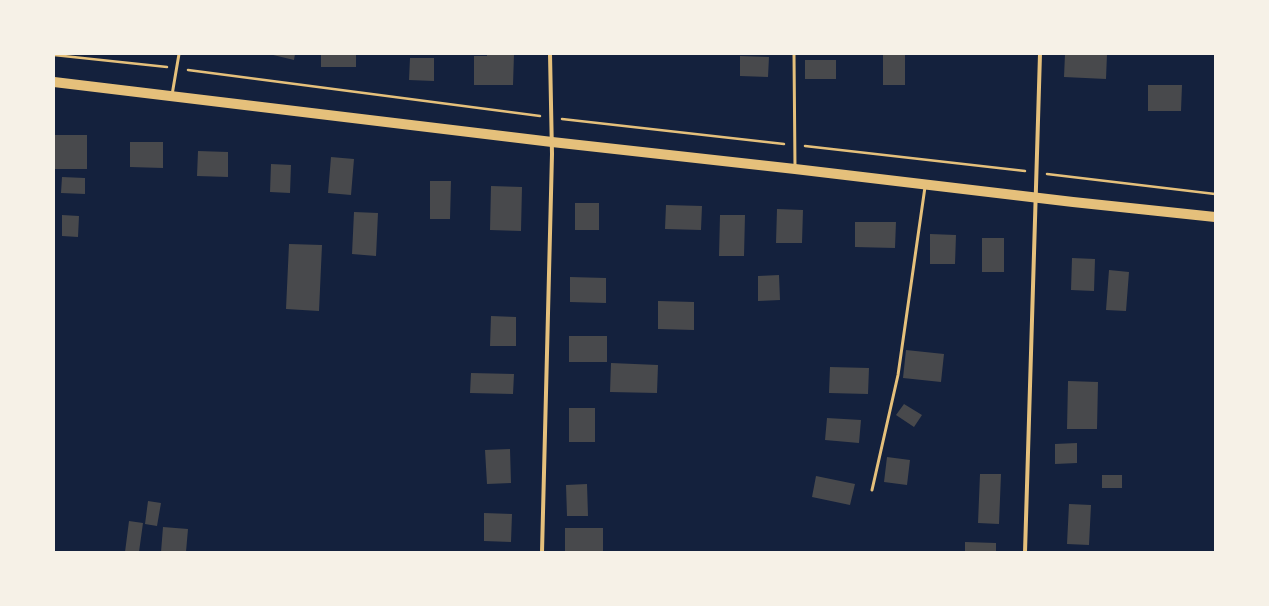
<!DOCTYPE html>
<style>
body{margin:0}
#map{position:relative;width:1269px;height:606px;overflow:hidden;background:#14213d;font-family:Montserrat,sans-serif}
canvas{display:block}
.frame{position:absolute;inset:0;border:55px solid #f6f1e7;pointer-events:none}
</style>
<div id="map">
<canvas width="1269" height="606"></canvas>
<div class="frame"></div>
</div>
<script>
const context = document.querySelector('canvas').getContext('2d');
context.lineJoin = 'round';
function fillPath(path, color) { context.fillStyle = color; context.fill(path, 'evenodd'); }
const toPath = rows => new Path2D(rows.map(r => 'M' + r).join(''));
function trace(path, color, width, dash) { context.strokeStyle = color; context.lineWidth = width; context.lineCap = dash ? 'butt' : 'round'; context.setLineDash(dash || []); context.stroke(path); }
fillPath(toPath([
 [269,54,295,54,294,60],
 [321,54,356,54,356,67,321,67],
 [487,54,514,54,513,85,474,85,474,56,487,56],
 [883,54,905,54,905,85,883,85],
 [1065,54,1107,54,1106,79,1064,77],
 [740,56,769,57,768,77,740,76],
 [410,58,434,58,434,81,409,80],
 [805,60,836,60,836,79,805,79],
 [1148,85,1182,85,1181,111,1148,111],
 [54,135,87,135,87,169,54,169],
 [130,142,163,142,163,168,130,167],
 [198,151,228,152,228,177,197,176],
 [331,157,354,159,351,195,328,193],
 [271,164,291,165,290,193,270,192],
 [62,177,85,178,85,194,61,193],
 [430,181,451,181,450,219,430,219],
 [491,186,522,187,521,231,490,230],
 [575,203,599,203,599,230,575,230],
 [666,205,702,206,701,230,665,229],
 [777,209,803,210,802,243,776,243],
 [354,212,378,213,376,256,352,254],
 [62,215,79,216,78,237,62,236],
 [720,215,745,215,744,256,719,256],
 [855,222,896,222,895,248,855,247],
 [930,234,956,235,955,264,930,264],
 [982,238,1004,238,1004,272,982,272],
 [289,244,322,245,319,311,286,309],
 [1072,258,1095,259,1094,291,1071,290],
 [1109,270,1129,272,1126,311,1106,310],
 [779,275,780,300,758,301,758,276],
 [570,277,606,278,606,303,570,302],
 [658,301,694,302,694,330,658,329],
 [491,316,516,317,516,346,490,346],
 [569,336,607,336,607,362,569,362],
 [906,350,944,354,941,382,903,378],
 [611,363,658,365,657,393,610,392],
 [830,367,869,368,868,394,829,393],
 [471,373,514,374,513,394,470,393],
 [1068,381,1098,382,1097,429,1067,429],
 [904,404,922,415,914,427,896,415],
 [569,408,595,408,595,442,569,442],
 [827,418,861,420,859,443,825,440],
 [1077,443,1077,463,1055,464,1055,444],
 [510,449,511,483,487,484,485,450],
 [887,457,910,460,907,485,884,482],
 [980,474,1001,474,999,524,978,523],
 [1102,475,1122,475,1122,488,1102,488],
 [816,476,855,484,850,505,812,497],
 [587,484,588,516,567,516,566,485],
 [148,501,161,503,157,526,145,524],
 [1069,504,1091,505,1089,545,1067,544],
 [484,513,512,514,511,542,484,541],
 [129,521,143,523,139,552,125,552],
 [163,527,188,529,186,552,161,552],
 [565,528,603,528,603,552,565,552],
 [965,542,996,543,996,552,965,552]
]), '#48494c');
trace(toPath([
 [54,55,167,67],
 [188,70,540,116],
 [562,119,784,144],
 [805,146,1025,171],
 [1047,174,1215,194]
]), '#e5c07b', 2.5);
trace(toPath([
 [794,54,795,168],
 [172,95,179,54],
 [872,490,898,375,925,187]
]), '#e5c07b', 3);
trace(toPath([
 [542,552,552,154,550,54],
 [1025,552,1040,54]
]), '#e5c07b', 4);
trace(toPath([
 [54,82,552,142,795,169,1073,202,1215,217]
]), '#e5c07b', 10);
</script>
